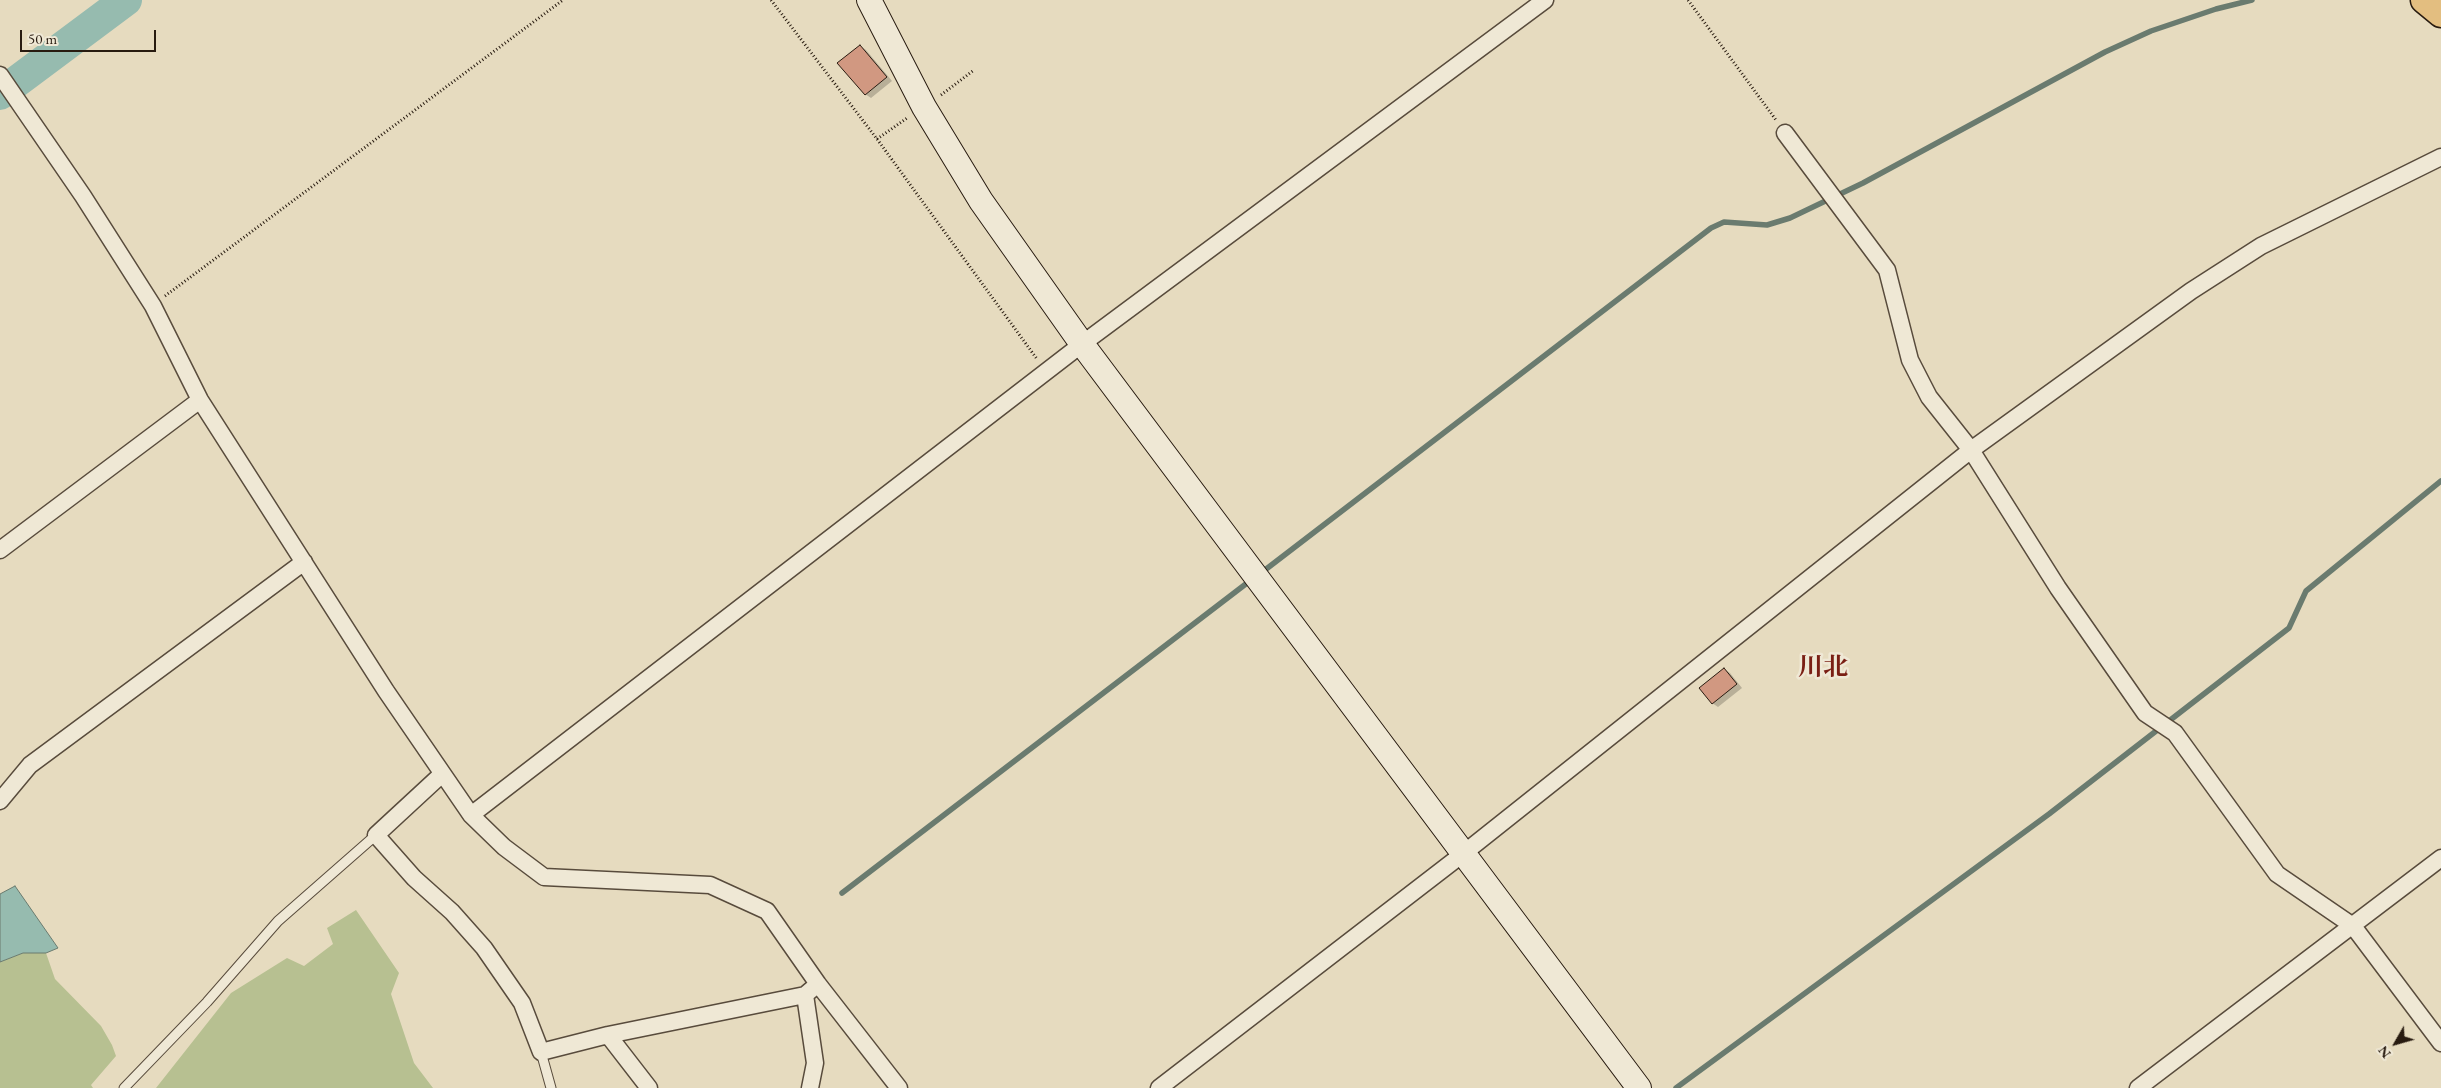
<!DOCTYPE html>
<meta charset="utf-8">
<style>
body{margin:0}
#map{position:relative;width:2441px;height:1088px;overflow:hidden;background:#e6dbbf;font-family:"EB Garamond",serif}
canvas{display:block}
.north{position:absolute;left:2371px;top:1018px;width:50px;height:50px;-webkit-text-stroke:4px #efe8d5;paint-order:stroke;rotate:232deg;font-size:14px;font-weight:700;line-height:20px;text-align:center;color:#281b10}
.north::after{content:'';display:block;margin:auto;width:18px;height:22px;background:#281b10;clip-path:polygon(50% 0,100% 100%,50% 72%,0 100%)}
.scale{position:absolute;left:20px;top:30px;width:136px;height:22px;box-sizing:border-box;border:2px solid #281b10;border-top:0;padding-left:6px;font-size:15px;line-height:18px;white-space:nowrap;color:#281b10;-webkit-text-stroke:4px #efe8d5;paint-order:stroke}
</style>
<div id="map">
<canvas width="2441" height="1088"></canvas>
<div class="north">N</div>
<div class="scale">50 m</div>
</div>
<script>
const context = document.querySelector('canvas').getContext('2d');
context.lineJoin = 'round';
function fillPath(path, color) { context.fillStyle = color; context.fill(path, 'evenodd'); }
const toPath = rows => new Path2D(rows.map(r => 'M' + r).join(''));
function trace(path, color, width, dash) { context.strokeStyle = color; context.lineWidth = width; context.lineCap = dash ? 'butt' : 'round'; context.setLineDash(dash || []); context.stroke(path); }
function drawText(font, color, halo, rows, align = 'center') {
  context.font = font + ' "EB Garamond","Noto Serif JP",serif'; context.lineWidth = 5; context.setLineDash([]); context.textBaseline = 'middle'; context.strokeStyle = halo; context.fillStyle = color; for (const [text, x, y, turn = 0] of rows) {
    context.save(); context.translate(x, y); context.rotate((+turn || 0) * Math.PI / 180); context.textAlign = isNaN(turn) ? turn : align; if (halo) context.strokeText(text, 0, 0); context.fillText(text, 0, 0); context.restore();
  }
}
fillPath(toPath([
 [356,910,399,973,391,994,414,1063,433,1088,156,1088,231,993,287,958,304,966,333,944,327,928],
 [23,953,46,953,55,979,101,1026,112,1045,116,1056,91,1085,93,1088,0,1088,0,962]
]), '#b7c091');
const water = toPath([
 [15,886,58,948,46,953,23,953,0,962,0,894,15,886]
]);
fillPath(water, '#96bbaf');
trace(water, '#6a7b6f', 1);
fillPath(toPath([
 [860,46,866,50,892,81,871,98,865,94],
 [1724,669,1730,673,1742,688,1718,707,1712,703]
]), '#0003');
trace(toPath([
 [1261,573,1711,228,1724,222,1767,225,1790,218,1863,183,2105,52,2151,31,2216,9,2252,0],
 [842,893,1251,580],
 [1676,1088,2049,814,2289,628,2306,591,2441,481]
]), '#6a7b6f', 5.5);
trace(toPath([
 [0,94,126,0]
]), '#96bbaf', 32);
const building = toPath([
 [860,45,887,77,865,95,837,63,860,45],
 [1724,668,1737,684,1712,704,1699,688,1724,668]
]);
fillPath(building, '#d19881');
trace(building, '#281b10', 1);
const lane = toPath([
 [541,1052,551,1088],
 [124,1088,207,1002,278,921,376,835]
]);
const street = toPath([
 [0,75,83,196,153,306,200,400,386,691,471,815,504,847,544,877,710,885,767,911,818,984,899,1088],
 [1785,133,1887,270,1910,360,1929,397,1971,450,2058,588,2145,713,2175,733,2277,874,2353,926,2441,1043],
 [0,550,200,400],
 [442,774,376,835,414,878,452,912,484,948,522,1003,541,1052,608,1035,805,995,818,984],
 [0,801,30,765,304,562],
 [471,815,1082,344,1545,0],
 [805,995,815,1063,810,1088],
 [608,1035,649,1088],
 [1159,1088,1464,853,1971,450,2191,291,2261,246,2441,157],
 [2138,1088,2441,858]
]);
const secondary = toPath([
 [869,0,924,107,981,201,1082,344,1639,1088]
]);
const primary = toPath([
 [2424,0,2441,14]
]);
trace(lane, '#584b3c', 11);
trace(street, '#584b3c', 19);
trace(secondary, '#281b10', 26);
trace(primary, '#281b10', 29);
trace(toPath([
 [771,0,877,139,1037,359],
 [1688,0,1776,120],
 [941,95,974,70],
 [877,139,907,118],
 [165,296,563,0]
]), '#281b10', 3, [1, 2.5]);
trace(lane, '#efe8d5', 9);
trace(street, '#efe8d5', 16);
trace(secondary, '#efe8d5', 24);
trace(primary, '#e3be80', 26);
drawText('bold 25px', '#7a1f14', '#efe8d5', [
 ["川北",1823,668]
]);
</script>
